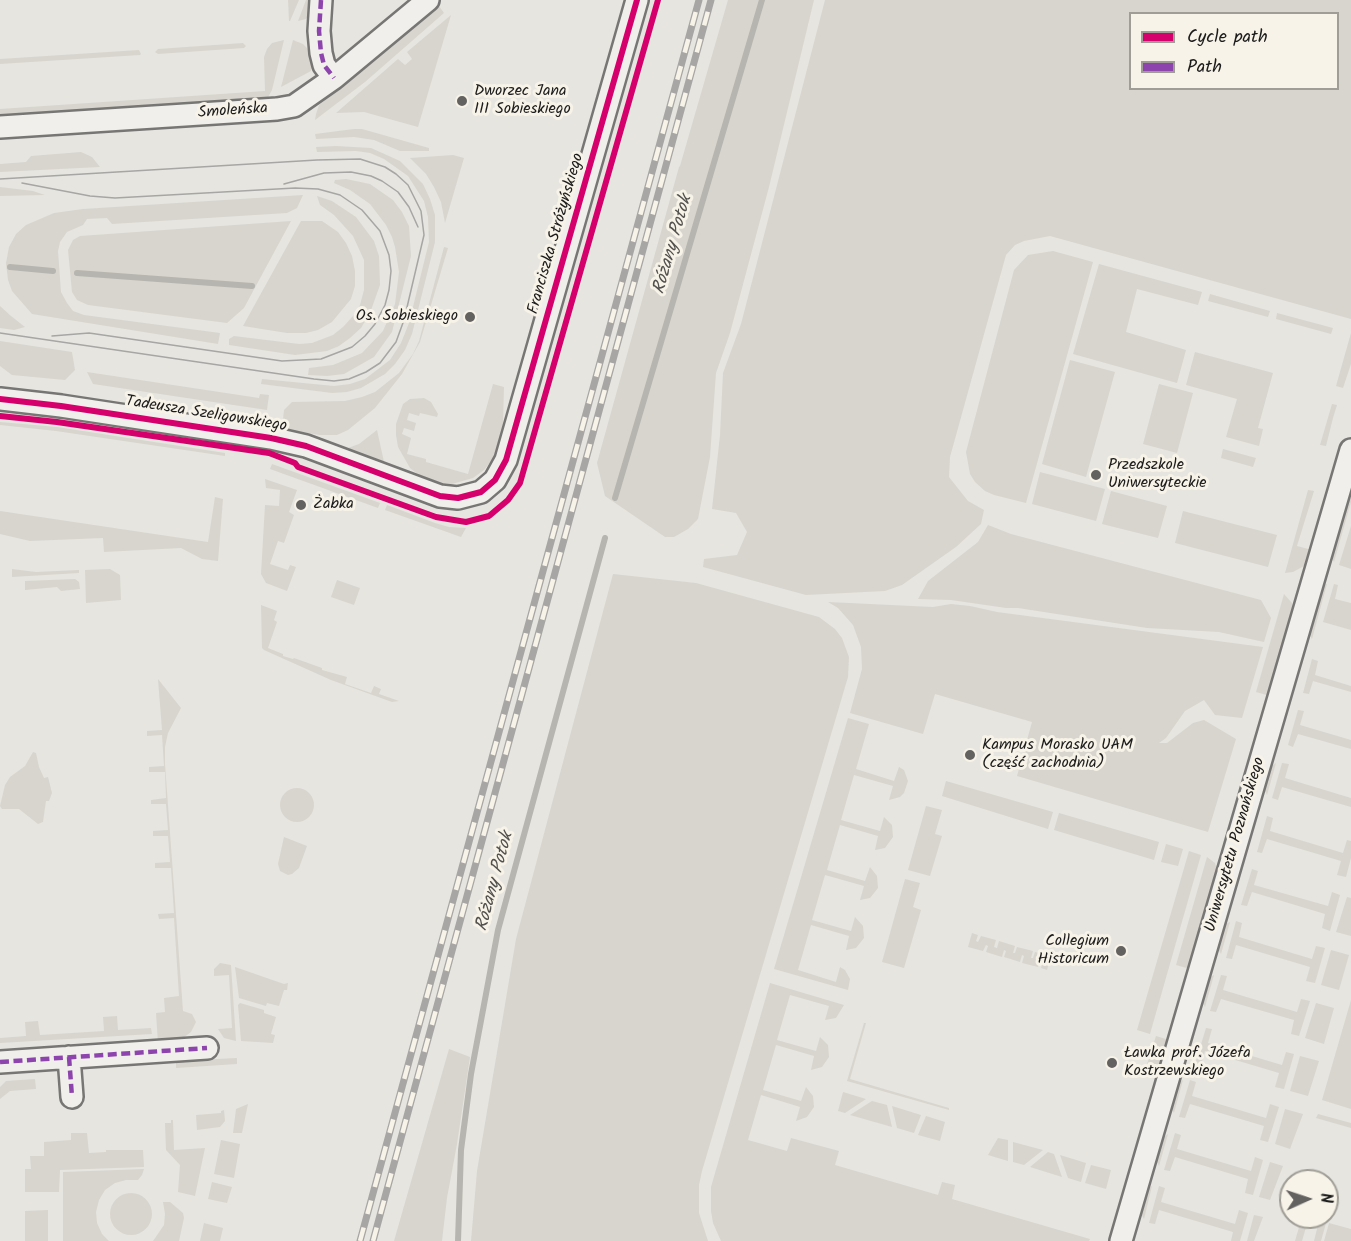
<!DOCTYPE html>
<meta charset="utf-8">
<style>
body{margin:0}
#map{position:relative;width:1351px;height:1241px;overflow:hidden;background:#e6e5e0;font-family:Kalam,sans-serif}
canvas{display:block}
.legend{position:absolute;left:1129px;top:12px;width:210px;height:78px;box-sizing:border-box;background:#f7f3e8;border:2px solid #9f9d96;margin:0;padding:8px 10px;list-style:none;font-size:18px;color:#1c1c1c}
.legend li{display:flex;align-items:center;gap:12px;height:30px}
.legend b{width:30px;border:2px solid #9f9d96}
.north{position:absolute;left:1279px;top:1169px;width:60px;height:60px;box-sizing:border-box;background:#f7f3e8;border:2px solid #9f9d96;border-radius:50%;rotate:87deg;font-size:16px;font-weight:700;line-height:24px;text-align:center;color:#1c1c1c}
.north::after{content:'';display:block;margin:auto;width:21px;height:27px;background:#636261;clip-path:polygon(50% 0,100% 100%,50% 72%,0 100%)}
</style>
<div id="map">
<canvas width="1351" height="1241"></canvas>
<ul class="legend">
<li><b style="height:8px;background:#d6006c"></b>Cycle path</li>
<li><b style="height:8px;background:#8e44ad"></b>Path</li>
</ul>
<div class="north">N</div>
</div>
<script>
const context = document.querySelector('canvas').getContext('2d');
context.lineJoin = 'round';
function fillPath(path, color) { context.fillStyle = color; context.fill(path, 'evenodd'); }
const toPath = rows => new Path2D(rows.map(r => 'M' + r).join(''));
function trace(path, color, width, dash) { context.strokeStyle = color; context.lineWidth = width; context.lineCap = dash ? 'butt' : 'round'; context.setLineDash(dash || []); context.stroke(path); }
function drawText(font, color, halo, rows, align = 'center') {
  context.font = font + ' Kalam,sans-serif'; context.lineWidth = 6; context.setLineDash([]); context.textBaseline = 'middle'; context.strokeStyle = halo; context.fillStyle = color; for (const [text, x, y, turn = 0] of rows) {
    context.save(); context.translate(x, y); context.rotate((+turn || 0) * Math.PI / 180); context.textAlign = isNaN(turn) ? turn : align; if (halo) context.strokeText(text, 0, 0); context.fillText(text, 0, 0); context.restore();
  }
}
fillPath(toPath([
 [288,0,299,0,290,21,289,21],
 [306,0,314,0,311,12,306,19,298,21],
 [728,0,814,0,769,187,730,333,716,373,710,457,698,519,688,529,674,537,665,537,605,496,597,463,679,167,680,166],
 [825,0,1351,0,1351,319,1050,236,1024,241,1015,245,1006,255,950,457,949,477,968,501,984,510,981,524,956,547,902,585,885,591,806,595,703,567,704,559,737,555,747,532,736,513,712,509,720,435,723,373,741,324],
 [1130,14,1338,14,1338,88,1130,88],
 [439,6,444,13,365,82,315,120,316,114,319,105],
 [451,15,418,127,364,112,336,113,398,59,405,65,412,59,407,52],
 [284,40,272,90,267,99,0,117,0,109,265,91,264,57,267,49,272,43],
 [293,40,303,44,309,50,312,60,311,71,281,87],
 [243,43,246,46,244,48,158,54,155,52,158,49],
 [139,50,141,54,140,55,0,64,0,59],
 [354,129,362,129,429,148,429,151,400,151,374,140,354,137,316,139,315,134],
 [336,146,371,148,400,161,423,184,430,199,435,215,435,242,412,334,405,350,395,364,385,374,361,388,347,392,332,393,261,384,262,379,334,386,350,384,365,379,390,360,401,343,409,323,429,242,428,217,424,201,408,176,384,159,370,153,356,151,317,152,316,147],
 [81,152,92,157,100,167,0,172,0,164,26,162,31,156],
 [453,155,464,158,445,223,441,202,434,187,426,174,410,158],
 [346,179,370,184,393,200,402,212,409,226,411,256,392,332,374,357,344,374,327,376,308,375,309,368,333,365,362,353,383,331,395,304,399,272,395,247,392,237,386,225,370,204,350,190,334,183,335,180],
 [0,187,33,191,45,195,0,196],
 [303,195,297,208,287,213,112,224,107,218,87,219,83,225,67,232,60,242,58,251,61,292,67,303,73,311,84,315,220,333,218,344,32,314,12,291,8,280,6,263,9,247,16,234,26,225,54,213,83,209],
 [317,196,332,201,356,217,374,241,379,256,380,285,370,313,361,328,350,338,339,346,327,351,295,355,229,345,229,339,234,336,299,344,312,343,333,335,343,327,353,316,360,305,364,290,364,260,353,236,334,215,320,205],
 [291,221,244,308,227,323,88,305,77,300,72,292,68,250,73,240,80,236],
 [301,221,322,221,338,232,346,243,352,256,355,271,355,286,351,299,332,322,318,330,306,333,287,333,243,326],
 [444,247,448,248,420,342,402,374,375,408,348,430,337,435,320,435,282,429,284,410,292,402,345,401,362,397,375,392,399,373,413,354,419,341],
 [1053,251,1093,262,1026,503,994,495,985,491,975,482,970,474,966,452,1014,270,1028,255],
 [1099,264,1202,292,1198,305,1137,289,1126,332,1186,350,1177,383,1073,354],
 [1210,294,1270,311,1268,317,1208,301],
 [0,306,11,316,25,327,14,330,0,328],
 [1277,313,1333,328,1331,334,1276,319],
 [1351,333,1351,364,1343,388,1336,386],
 [0,341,72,352,75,370,65,380,12,375,0,366],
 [1195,352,1273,373,1258,428,1263,429,1259,446,1226,437,1237,399,1186,385],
 [1070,360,1115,372,1086,477,1042,464],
 [87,372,259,398,260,394,269,395,267,410,93,384],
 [493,384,504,387,503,424,498,447,492,460,484,470,473,478,452,484,432,482,420,476,410,468,398,447,396,435,396,424,403,404,410,399,424,398,431,402,438,414,437,417,420,413,419,416,409,413,407,420,416,423,414,431,404,428,402,434,411,438,407,454,426,459,426,462,468,474],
 [1159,384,1193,393,1177,453,1143,444],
 [1332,404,1337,405,1333,418,1326,446,1320,445],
 [0,422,57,427,225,453,225,456,56,431,0,425],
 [377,430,384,462,349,450,348,448,359,444],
 [1223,449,1256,458,1253,467,1221,458],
 [272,464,380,503,378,508,270,469],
 [1040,472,1105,489,1096,521,1032,504],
 [265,479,297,490,289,512,294,515,284,543,278,541,270,564,288,570,290,565,296,567,287,591,266,583,261,574,265,505,279,506,280,490,266,488],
 [1308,490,1314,491,1297,546,1312,550,1304,566,1293,572,1285,573],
 [1111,491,1167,506,1158,538,1102,524],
 [215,497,223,499,218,561,202,559,181,548,104,552,103,538,30,541,0,534,0,511,208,542],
 [1351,498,1351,502,1334,562,1330,553,1344,504],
 [387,505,435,523,449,527,466,528,461,537,385,510],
 [1183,511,1277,535,1268,567,1175,543],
 [988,525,1011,534,1261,600,1271,618,1264,642,1219,632,1147,628,1018,608,1006,608,951,600,918,599,928,581,978,542],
 [1351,526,1351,569,1339,565],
 [12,569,36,572,79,570,79,573,12,577],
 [110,569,120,575,121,600,86,603,85,570],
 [613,574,696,583,819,617,835,629,842,638,849,657,848,677,702,1171,699,1185,699,1213,708,1241,471,1241,477,1171,516,939],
 [75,579,79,582,80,589,61,591,57,587,25,590,25,581],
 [337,580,360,588,354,605,331,597],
 [1327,584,1312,639,1308,632,1319,590,1323,585],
 [1334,584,1338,585,1335,599,1351,603,1351,630,1323,622],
 [1284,594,1292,603,1293,612,1270,696,1256,692],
 [828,602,933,607,951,604,970,606,997,612,1263,647,1242,718,1215,715,1204,700,1185,711,1166,738,1159,743,1167,743,1193,723,1204,720,1236,739,1208,832,1017,776,1032,722,935,694,923,734,850,713,862,669,861,647,853,625,838,608],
 [261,605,277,611,274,620,277,622,268,648,283,654,283,656,293,659,294,658,322,668,322,670,347,677,345,684,371,693,374,686,381,689,379,694,399,701,392,702,331,680,264,650,262,648],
 [1312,659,1318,661,1315,675,1351,686,1351,692,1313,681,1309,694,1303,693],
 [158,679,181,708,168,733,165,747,165,764,183,1011,192,1014,196,1022,191,1032,183,1038,173,1042,158,1043,156,1013,165,1012,164,998,179,996,174,918,159,919,158,914,174,913,171,868,155,868,155,863,170,862,168,836,153,836,153,831,168,830,166,804,151,804,151,800,166,798,165,772,149,772,149,767,164,766,162,735,147,736,147,731,162,730],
 [1298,710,1304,711,1300,725,1351,740,1351,749,1298,734,1293,747,1288,745],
 [848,718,869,724,856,769,894,781,899,767,904,770,908,781,904,793,900,797,889,800,893,786,854,775,841,820,880,831,884,817,892,825,893,837,885,848,875,850,878,836,840,825,827,870,865,881,870,867,877,876,878,888,870,898,860,900,864,886,825,875,812,920,851,931,855,917,863,926,864,938,856,948,846,950,849,936,811,925,798,970,836,982,840,967,845,970,850,979,848,990,774,969],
 [33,752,36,753,39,767,44,778,48,777,52,793,49,801,46,801,43,822,38,824,19,809,2,809,0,806,5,785,10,777,25,766],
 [1276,763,1267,795,1263,787,1270,767],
 [1282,763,1289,764,1285,778,1351,798,1351,807,1282,787,1278,800,1272,798],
 [946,781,1053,812,1048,829,942,796],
 '280 805a17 17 0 1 1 34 0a17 17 0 1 1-34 0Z',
 [926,806,942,810,935,834,942,836,930,876,908,870],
 [1059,813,1159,842,1154,860,1054,830],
 [1267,816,1273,818,1270,831,1343,853,1347,840,1351,841,1351,858,1346,877,1337,875,1341,861,1267,839,1262,853,1257,852],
 [284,837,307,846,299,868,292,874,288,875,280,871,278,864],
 [1166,844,1183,849,1178,866,1161,862],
 [1189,851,1201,855,1150,1034,1137,1030],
 [1207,857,1215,863,1218,874,1190,969,1176,965],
 [1252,869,1258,871,1254,885,1328,906,1332,892,1340,895,1330,931,1322,928,1325,914,1252,892,1247,906,1241,905],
 [905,879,920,883,913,907,921,910,904,968,882,962],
 [1347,897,1351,898,1351,936,1336,932],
 [1236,921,1242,923,1239,937,1312,959,1316,946,1325,948,1315,983,1306,981,1310,967,1236,945,1232,959,1226,958],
 [1230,922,1221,954,1217,947,1223,925],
 [972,933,978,935,976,941,978,942,981,936,996,940,994,947,997,948,999,941,1015,946,1013,953,1015,953,1017,947,1033,951,1031,958,1033,958,1035,952,1051,956,1047,970,1041,968,1043,961,1040,961,1038,967,1022,963,1024,956,1022,955,1020,962,1004,957,1006,951,1004,950,1002,957,986,952,988,946,986,945,983,951,968,947],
 [1331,950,1349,955,1339,990,1321,985],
 [220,963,231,965,236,1041,224,1038,218,1029,232,1028,229,975,214,976,214,969],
 [235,967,284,984,288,983,287,990,284,990,279,1006,267,1003,266,1006,239,998],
 [1214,975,1205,1007,1201,1000,1207,979],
 [1221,975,1227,976,1223,990,1297,1012,1301,999,1310,1001,1299,1036,1291,1034,1294,1020,1221,999,1216,1012,1210,1011],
 [770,983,844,1005,836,1018,825,1020,829,1006,790,995,777,1040,816,1051,820,1037,828,1045,829,1057,822,1067,811,1070,814,1056,776,1045,763,1090,801,1101,806,1087,813,1096,814,1107,807,1117,796,1121,800,1107,761,1095,748,1140,787,1151,791,1138,839,1151,835,1165,938,1195,942,1182,955,1185,952,1199,1090,1239,1089,1241,721,1241,713,1223,711,1211,711,1187],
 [1351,1000,1351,1109,1322,1100],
 [240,1003,264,1010,264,1013,276,1017,271,1034,275,1035,273,1043,241,1041,238,1005],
 [1316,1003,1334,1008,1324,1044,1305,1038],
 [117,1016,118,1030,151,1028,152,1034,0,1043,0,1038,26,1036,25,1022,38,1021,40,1035,104,1031,103,1017],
 [864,1023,866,1023,850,1079,949,1108,949,1110,847,1081],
 [1206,1028,1212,1029,1208,1043,1282,1065,1286,1052,1294,1054,1284,1089,1275,1087,1279,1073,1205,1051,1201,1065,1195,1064],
 [1156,1036,1169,1040,1161,1068,1147,1064],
 [449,1049,470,1057,457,1144,447,1198,442,1241,394,1241],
 [1300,1056,1319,1061,1308,1096,1290,1091],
 [237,1058,237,1064,176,1068,176,1061],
 [35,1079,36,1089,10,1091,0,1099,0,1087,6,1081],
 [1183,1080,1174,1113,1170,1106,1176,1085],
 [1190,1080,1196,1082,1192,1096,1266,1118,1270,1104,1279,1107,1268,1142,1260,1140,1264,1126,1190,1104,1185,1118,1179,1117],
 [843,1092,866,1099,845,1113,838,1111],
 [872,1101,887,1105,892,1127,850,1115],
 [248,1104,242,1133,233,1133,236,1109],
 [892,1106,921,1115,914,1133,897,1128],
 [1285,1109,1303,1114,1290,1149,1275,1144],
 [224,1110,225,1121,220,1127,197,1130,196,1115,221,1113,221,1111],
 [1318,1114,1351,1123,1351,1128,1316,1118],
 [926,1116,945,1122,940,1141,918,1135],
 [171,1120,173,1120,174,1150,205,1148,195,1196,178,1192,180,1165,166,1150,165,1123,171,1123],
 [71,1133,87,1133,89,1153,106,1152,106,1150,143,1150,144,1167,60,1170,59,1192,25,1192,25,1169,31,1169,30,1156,44,1156,44,1142,71,1140],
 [1175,1133,1181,1135,1177,1149,1251,1171,1255,1157,1263,1160,1253,1195,1245,1193,1248,1179,1175,1157,1170,1171,1164,1170],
 [1168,1134,1159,1166,1155,1158,1161,1139],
 [998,1138,1008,1140,1008,1161,988,1155],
 [221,1140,240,1144,234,1178,214,1174],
 [1013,1142,1043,1150,1024,1165,1013,1162],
 [1048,1152,1054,1154,1062,1177,1030,1167],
 [1060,1155,1086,1163,1081,1182,1068,1178],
 [1270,1162,1283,1166,1270,1200,1259,1197],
 [1091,1165,1111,1170,1106,1189,1085,1183],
 [144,1169,142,1175,138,1180,126,1180,115,1183,105,1190,99,1200,96,1212,97,1223,102,1234,109,1241,63,1241,63,1172],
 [212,1182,232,1187,227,1203,208,1199],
 [1152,1186,1144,1219,1140,1212,1145,1191],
 [1159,1186,1165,1188,1161,1202,1235,1224,1239,1210,1248,1213,1240,1241,1231,1241,1233,1232,1159,1210,1155,1224,1149,1223],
 '110 1214a21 21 0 1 1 42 0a21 21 0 1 1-42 0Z',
 [163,1202,170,1202,183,1213,184,1218,179,1241,153,1241,164,1225,165,1214],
 [48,1210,48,1241,25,1241,25,1211],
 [1254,1215,1263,1217,1254,1241,1247,1241],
 [1328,1216,1321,1241,1314,1241,1320,1217],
 [1302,1217,1309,1217,1302,1241,1295,1241],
 [204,1223,223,1228,220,1241,200,1241],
 [1329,1223,1351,1229,1351,1241,1324,1241]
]), '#d8d5ce');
trace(toPath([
 [10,267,53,271],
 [77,273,252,286],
 [615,498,762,0],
 [458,1241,461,1150,471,1074,498,930,605,538]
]), '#b7b5af', 6);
const minor = toPath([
 [321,0,319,31,321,53,324,65,334,78],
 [0,127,277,109,294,106,334,78,428,0],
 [0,399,61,406,271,438,306,446,440,496,458,498,481,492,495,480,506,460,637,0],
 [69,1057,72,1097],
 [0,1062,207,1048],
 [1121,1241,1351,450]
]);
trace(minor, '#777674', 26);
trace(minor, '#f0efeb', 21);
trace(toPath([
 [0,179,317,160,360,159,385,167,396,174,408,185,421,211,424,235,404,320,396,342,380,363,366,372,349,379,334,381,314,379,0,333],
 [22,183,90,196,115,198,295,188,318,189,340,195,362,210,380,231,389,255,391,271,389,290,385,305,375,324,365,336,352,347,321,359,282,361,89,333,52,336],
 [284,184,324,173,351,172,371,176,382,181,398,192,409,207,418,227]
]), '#a7a6a4', 1.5);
const rail = toPath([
 [360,1241,699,0],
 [373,1241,711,0]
]);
trace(rail, '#a7a6a4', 7);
trace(rail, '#f7f3e8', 4.5, [14]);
trace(toPath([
 [321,0,319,31,321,53,324,65,334,78],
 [69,1057,72,1097],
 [0,1062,207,1048]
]), '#8e44ad', 4.5, [9, 4.5]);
trace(toPath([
 [0,399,61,406,271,438,306,446,440,496,458,498,481,492,495,480,506,460,637,0],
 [0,416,57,422,269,453,295,463,298,467,436,517,466,522,489,516,508,500,520,483,658,0]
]), '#d6006c', 6);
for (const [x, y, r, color] of [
 [462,101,6,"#636261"],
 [470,317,6,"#636261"],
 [1096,475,6,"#636261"],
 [301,505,6,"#636261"],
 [970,755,6,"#636261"],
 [1121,951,6,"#636261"],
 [1112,1063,6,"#636261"]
]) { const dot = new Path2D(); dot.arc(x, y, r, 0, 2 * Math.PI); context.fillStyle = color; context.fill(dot); trace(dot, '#f7f3e8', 2); }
drawText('16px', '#1c1c1c', '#f7f3e8', [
 ["Dworzec Jana",474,92],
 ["III Sobieskiego",474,110],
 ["Os. Sobieskiego",458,317,"right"],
 ["Przedszkole",1108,466],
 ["Uniwersyteckie",1108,484],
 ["Żabka",313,505],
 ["Kampus Morasko UAM",982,746],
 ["(część zachodnia)",982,764],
 ["Collegium",1109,942,"right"],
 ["Historicum",1109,960,"right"],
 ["Ławka prof. Józefa",1124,1054],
 ["Kostrzewskiego",1124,1072]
], 'left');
drawText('16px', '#1c1c1c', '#f7f3e8', [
 ["Smoleńska",233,112,-4],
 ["Franciszka Stróżyńskiego",557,234,-74],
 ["Tadeusza Szeligowskiego",206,415,9],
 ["Uniwersytetu Poznańskiego",1236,845,-74]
]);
drawText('italic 18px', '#52514e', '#f7f3e8', [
 ["Różany Potok",674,245,-74],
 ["Różany Potok",496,882,-75]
]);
</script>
